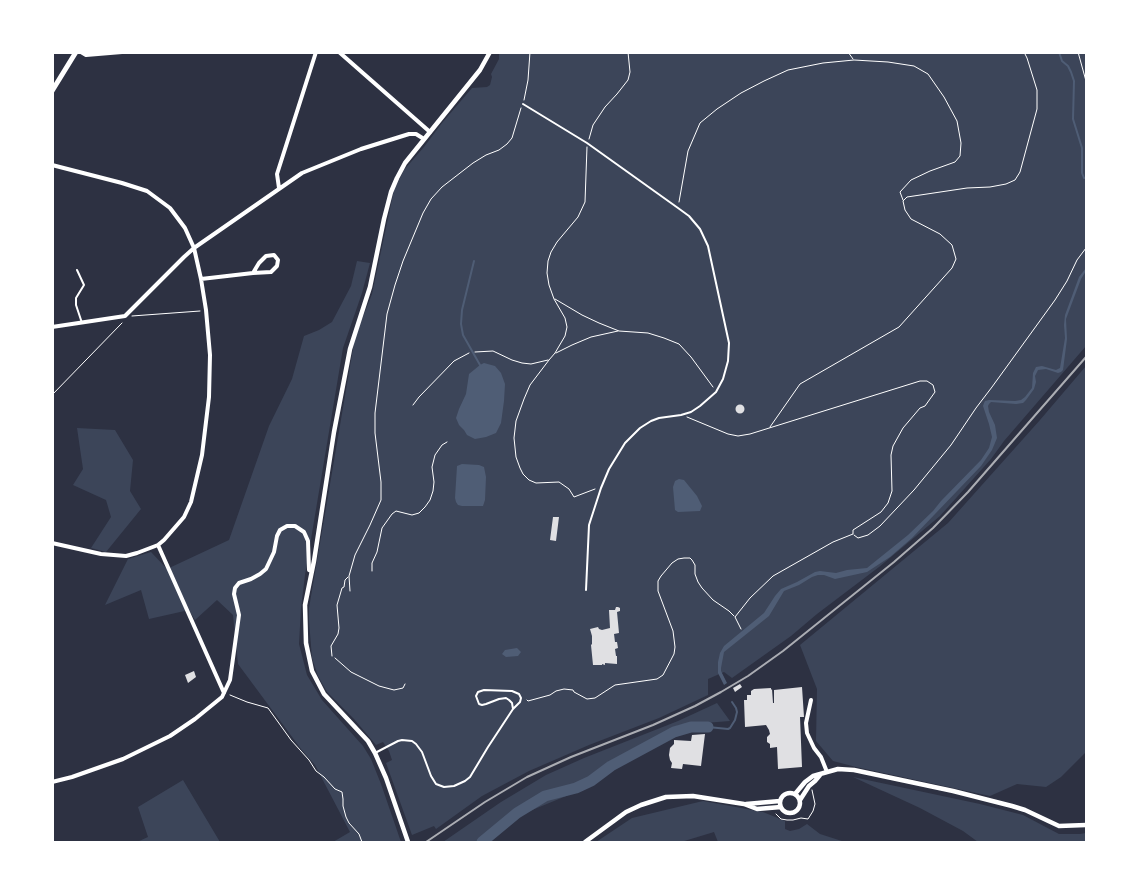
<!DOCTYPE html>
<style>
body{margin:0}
#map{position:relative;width:1139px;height:895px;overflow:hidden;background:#2d3142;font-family:"Exo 2",sans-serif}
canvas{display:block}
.frame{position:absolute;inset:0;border:54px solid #fff;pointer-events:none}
</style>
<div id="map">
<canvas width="1139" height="895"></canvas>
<div class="frame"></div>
</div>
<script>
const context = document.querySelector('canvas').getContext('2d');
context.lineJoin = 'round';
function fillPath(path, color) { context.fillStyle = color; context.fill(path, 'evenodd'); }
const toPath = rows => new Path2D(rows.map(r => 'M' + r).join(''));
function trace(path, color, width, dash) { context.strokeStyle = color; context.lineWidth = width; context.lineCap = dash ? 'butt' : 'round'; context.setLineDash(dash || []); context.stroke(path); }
fillPath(toPath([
 [499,53,1086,53,1086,346,1004,441,991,459,940,516,879,567,817,614,791,636,732,678,724,672,708,679,708,695,659,718,589,745,529,771,482,796,436,829,434,826,412,835,386,763,392,760,389,751,383,742,376,745,354,719,327,692,318,676,312,658,309,621,309,608,355,337,372,294,394,190,404,170,424,147,442,123,472,88,487,87,490,85,492,77,491,74,499,59],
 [357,261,370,263,362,293,343,348,305,575,301,608,299,644,307,675,322,700,363,746,371,759,381,784,401,842,333,842,350,832,315,765,301,749,238,664,233,615,217,600,195,620,189,610,149,619,141,590,105,605,128,559,151,552,167,569,229,540,269,426,292,379,304,336,319,330,332,322,351,286],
 [1086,366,1086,752,1061,777,1046,787,1017,784,990,796,856,767,833,761,816,741,817,689,800,645,948,523,1040,420],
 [77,428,115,430,133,460,130,491,141,509,106,552,91,548,111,517,106,500,73,485,83,469],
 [717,703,730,721,679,725,606,766,576,792,515,817,485,842,443,842,501,802,546,775,584,758,678,721],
 [853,777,980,804,1023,815,1059,834,1080,834,1086,833,1086,842,978,842,963,831,920,808],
 [183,780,220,842,137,842,148,837,138,807],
 [703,801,763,812,785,821,785,829,790,831,799,829,807,824,820,834,845,842,718,842,714,832,681,842,596,842,632,818]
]), '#3c4559');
fillPath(toPath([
 [1086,268,1086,271,1081,279,1066,319,1067,339,1063,370,1061,372,1058,373,1046,369,1038,370,1035,376,1036,382,1034,389,1026,400,1023,403,1016,404,991,402,989,404,988,406,989,412,995,425,997,438,992,450,981,466,912,538,890,557,867,572,835,579,824,575,818,575,812,577,799,585,784,591,769,616,724,652,721,668,721,671,727,683,724,685,718,673,718,662,720,653,724,646,764,613,775,596,781,589,797,582,815,572,820,571,836,573,847,570,867,568,908,535,933,511,941,501,981,460,989,448,992,437,989,424,983,406,984,403,985,401,989,400,1015,401,1021,400,1025,397,1032,388,1033,373,1036,367,1042,366,1056,370,1060,368,1065,338,1064,325,1065,315,1079,277],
 [484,363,495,366,501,373,505,384,504,401,501,423,496,433,486,437,475,439,467,435,464,430,459,425,456,418,459,409,466,394,469,374,480,365],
 [462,464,479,465,484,467,486,477,485,500,483,506,462,506,458,505,456,502,455,498,457,466],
 [679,479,684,480,697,496,702,506,700,511,678,512,675,510,673,487,675,481],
 [517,648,521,652,518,656,506,657,502,654,505,650]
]), '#4f5d75');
trace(toPath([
 [1059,52,1062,61,1068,66,1071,72,1074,81,1073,119,1082,148,1082,173,1084,178,1086,178],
 [474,261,462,310,461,324,463,335,480,365],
 [708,727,728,729,730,728,735,720,737,712,736,708,732,702]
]), '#4f5d75', 2);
trace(toPath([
 [482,842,517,813,545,796,576,788,591,781,611,766,674,732,691,727,708,727]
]), '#4f5d75', 11);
fillPath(toPath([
 '735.5 409a4.5 4.5 0 1 1 9 0a4.5 4.5 0 1 1-9 0Z',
 [553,517,559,517,556,541,550,540],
 [616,607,618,607,620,608,620,611,617,612,619,633,614,634,615,642,617,642,618,648,615,649,616,656,617,656,617,664,605,663,605,665,602,664,602,665,593,665,591,645,592,644,592,636,590,629,598,627,599,629,602,630,610,628,609,610,615,610],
 [194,671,196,677,188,683,185,675],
 [740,684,742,687,735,692,733,688],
 [802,687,804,717,800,717,802,767,778,769,777,747,770,748,770,744,767,742,767,737,770,734,769,730,766,725,745,727,744,700,747,700,747,695,751,695,751,691,754,689,771,688,771,690,772,689,773,703,774,703,774,690],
 [705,734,701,766,683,764,682,769,671,768,672,763,670,760,669,755,670,748,674,744,674,740,691,741,692,735]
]), '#e0e0e3');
trace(toPath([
 [848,52,853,59],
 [1078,52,1086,81],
 [524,100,528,80,530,52],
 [589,139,593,125,605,107,617,94,628,80,630,72,628,52],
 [587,147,585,202,578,217,557,242,551,252,548,261,547,273,549,285,554,299,565,318,567,327,565,336,555,353,549,360,530,385,524,399,516,421,514,438,516,457,520,468,523,474,529,480,536,483,559,482,569,489,574,497,595,489],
 [679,202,688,151,700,123,717,109,741,93,764,81,788,70,823,63,854,60,888,62,914,66,928,74,944,97,957,121,961,143,960,156,955,162,930,171,911,180,900,192,903,200],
 [555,299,582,315,599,323,619,331,648,333,664,338,679,344,691,357,713,387],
 [132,316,200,311],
 [475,352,493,351,512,360,522,363,531,364,548,360],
 [556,353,572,345,591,337,618,331],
 [52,395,122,323],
 [413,405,419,397,454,361,469,353],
 [687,417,728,434,738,436,750,434,920,381,927,381,933,385,935,392,925,406,920,408,903,428,893,446,891,455,892,491,888,503,881,512,853,530,853,534,833,542,773,576,750,598,735,617,741,629],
 [770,427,800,384,899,327,952,268,956,259,952,245,940,234,911,219,905,210,903,201,907,197,967,188,990,187,1006,184,1015,180,1020,172,1037,109,1037,90,1027,58,1024,52],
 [854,535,858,538,868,535,880,526,914,490,951,445,976,408,992,387,1055,300,1067,281,1077,260,1086,248],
 [372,571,372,563,377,552,382,528,392,514,396,511,412,515,419,513,425,507,430,500,433,491,434,482,432,467,435,455,442,445,447,442],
 [350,591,349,576,355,555,370,525,381,500,381,482,375,433,375,413,387,314,395,285,403,261,423,213,431,199,442,187,473,163,486,155,499,150,507,144,512,138,521,108],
 [332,656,331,646,338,634,339,628,337,605,342,588,344,587,345,580,348,577],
 [335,658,351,672,379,686,394,690,403,688,405,684],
 [230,695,247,702,268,708,291,740,309,760,316,771,324,777,335,789,342,792,343,799,343,806,346,817,349,823,359,834,362,842],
 [527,700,528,701,550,695,556,691,564,689,573,690,574,692,587,699,595,698,615,685,657,679,663,675,674,654,675,647,673,631,658,591,658,581,661,576,672,563,678,559,684,558,690,558,692,560,695,565,695,574,698,582,702,588,713,600,729,611,734,616],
 [776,814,781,819,787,820,793,820,801,818,808,819,813,811,815,804,812,790]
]), '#fff', 1);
trace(toPath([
 [523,104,587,143,678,208,689,216,700,229,708,246,729,343,728,361,723,379,716,392,700,406,691,412,681,415,659,418,651,421,640,428,625,443,609,469,601,488,589,525,586,590],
 [77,270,84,285,76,298,76,305,82,323],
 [375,753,398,741,402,740,412,741,416,744,422,752,431,776,436,784,444,787,454,786,465,781,470,777,488,747,513,709,520,702,521,698,519,694,512,691,484,690,478,692,476,696,479,704,482,705,486,704,499,699,506,698,509,700,512,703,513,709]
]), '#fff', 2);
trace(toPath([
 [81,52,86,55,122,52],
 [339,52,430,132],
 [52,165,122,183,147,191,170,208,185,228,194,248,201,279,206,310,210,355,209,397,202,455,191,502,184,517,164,540,158,545,137,553,126,556,101,554,52,543],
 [279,188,277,174,316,52],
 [201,279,253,273,271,272,277,266,278,260,274,255,266,256,259,263,253,273],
 [52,327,125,316,184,257,194,248,302,173,361,149,409,134,416,134,424,139],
 [158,545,224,693],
 [811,700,806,723,807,733,814,748,821,757,827,772],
 [52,782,72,777,123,759,170,736,195,719,222,697,230,680,239,615,234,594,235,588,239,583,251,579,260,574,266,569,274,552,277,536,280,530,287,526,295,526,304,532,308,541,309,570,312,571]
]), '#fff', 4);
trace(toPath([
 '780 803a10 10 0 1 1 20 0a10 10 0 1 1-20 0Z',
 [795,794,805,782,813,776,838,769,854,770,953,791,1012,806,1025,810,1059,826,1086,825],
 [800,800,809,786,815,781,820,775],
 [746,804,780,801],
 [408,842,386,778,375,753,368,741,324,694,312,671,306,643,305,605,314,561,334,432,350,349,370,287,384,219,391,192,397,178,405,163,480,70,490,52],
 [585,842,626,812,641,805,666,797,693,796,744,804,757,809,781,807]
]), '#fff', 4.5);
trace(toPath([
 [52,91,76,52]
]), '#fff', 5);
trace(toPath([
 [426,842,485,802,527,777,571,757,653,725,695,706,721,692,748,676,783,651,894,562,933,528,968,492,1086,357]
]), '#abadb3', 2);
</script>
